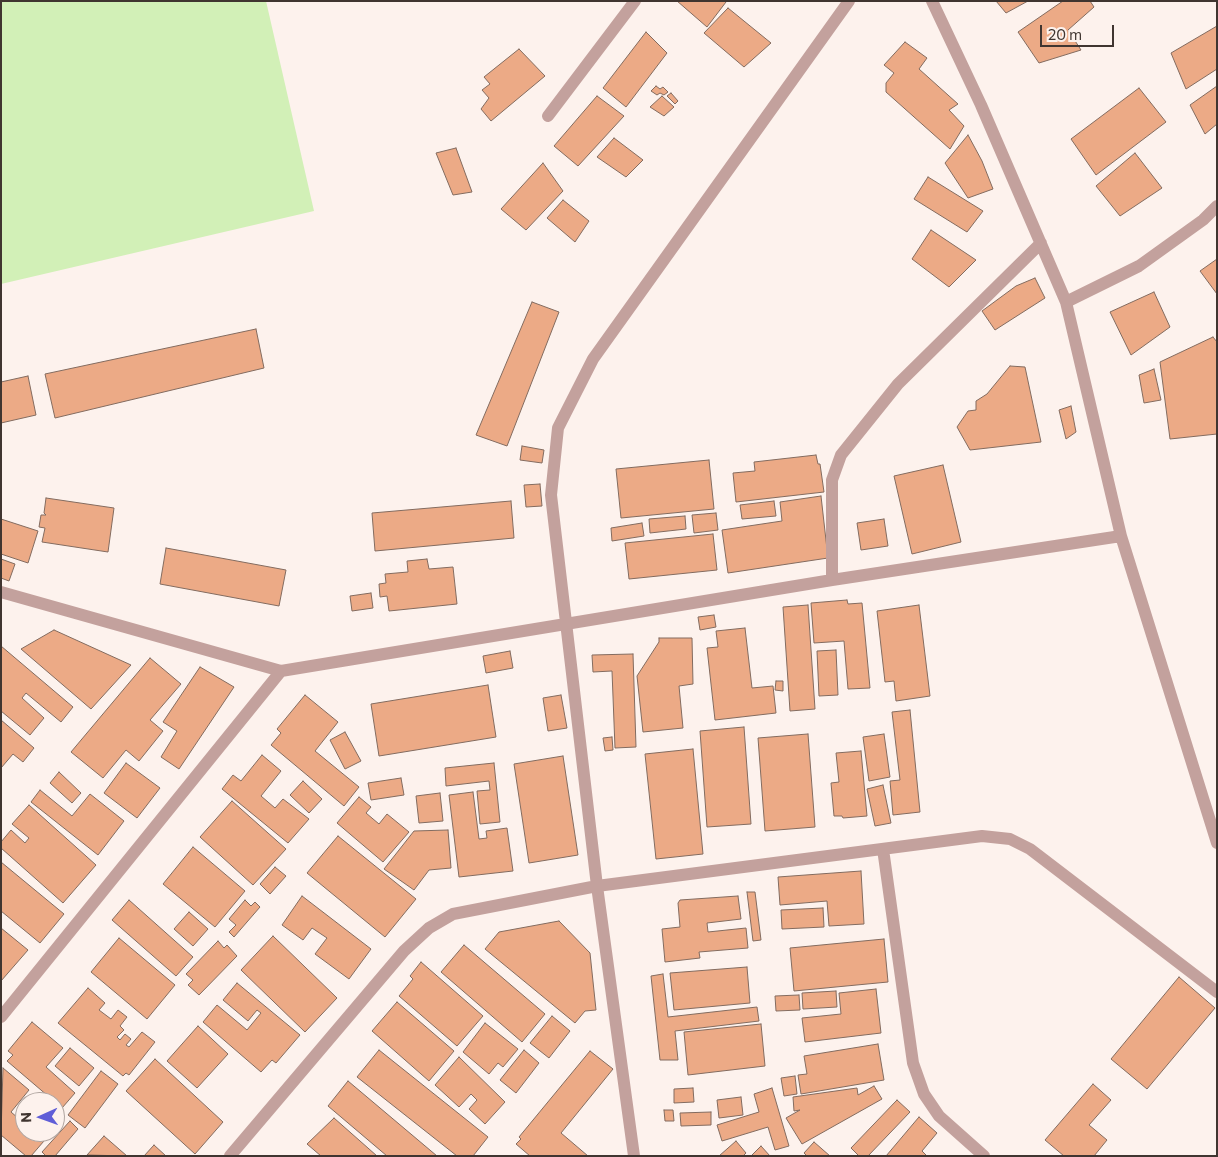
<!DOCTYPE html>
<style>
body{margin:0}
#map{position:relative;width:1218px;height:1157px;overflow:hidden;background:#fdf2ed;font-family:Commissioner,sans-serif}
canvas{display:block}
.frame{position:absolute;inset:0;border:2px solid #403530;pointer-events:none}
.north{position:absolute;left:15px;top:1092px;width:50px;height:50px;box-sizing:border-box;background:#fdf2ed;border:1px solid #b1a6a1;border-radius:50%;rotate:268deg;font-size:14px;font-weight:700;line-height:20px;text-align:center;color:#403530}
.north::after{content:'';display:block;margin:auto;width:18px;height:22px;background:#605ed7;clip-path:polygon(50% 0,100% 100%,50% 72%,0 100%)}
.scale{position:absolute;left:1040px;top:25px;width:74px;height:22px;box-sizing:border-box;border:2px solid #403530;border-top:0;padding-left:6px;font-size:15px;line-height:18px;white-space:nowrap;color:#403530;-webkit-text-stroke:4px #fdf2ed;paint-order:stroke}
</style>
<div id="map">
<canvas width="1218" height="1157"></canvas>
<div class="frame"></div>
<div class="north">N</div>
<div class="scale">20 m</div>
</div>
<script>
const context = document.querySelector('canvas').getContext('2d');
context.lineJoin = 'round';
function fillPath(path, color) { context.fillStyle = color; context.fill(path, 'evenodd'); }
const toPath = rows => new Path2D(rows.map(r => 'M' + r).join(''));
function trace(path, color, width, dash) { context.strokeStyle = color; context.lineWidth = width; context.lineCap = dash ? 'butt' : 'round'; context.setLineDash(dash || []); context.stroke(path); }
fillPath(toPath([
 [1,1,266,1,314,211,1,284]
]), '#d2f0b7');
const building = toPath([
 [677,1,725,1,726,2,707,27,677,1],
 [996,1,1028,1,1006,13,996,1],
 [1063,1,1090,1,1094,7,1068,30,1081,50,1039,63,1018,32,1063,1],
 [728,8,771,43,744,67,704,33,728,8],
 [1217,26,1217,69,1186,89,1171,53,1217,26],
 [646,32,667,53,626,107,603,88,646,32],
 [905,42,927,58,919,69,958,104,949,110,964,126,950,149,886,92,886,83,894,73,884,65,905,42],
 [519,49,545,76,491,121,481,109,489,98,482,90,490,84,484,77,519,49],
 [656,86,660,89,663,87,668,92,664,95,660,93,657,95,651,91,656,86],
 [1217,86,1217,124,1205,134,1190,105,1217,86],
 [1139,88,1166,122,1096,175,1071,139,1139,88],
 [671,93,678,101,675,104,667,96,671,93],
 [597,96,624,116,578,166,554,146,597,96],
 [662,96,674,107,664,116,650,107,662,96],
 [968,135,982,161,993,189,968,198,945,163,968,135],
 [614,138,643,160,626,177,597,157,614,138],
 [456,148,472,192,453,195,436,153,456,148],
 [1135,153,1162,188,1120,216,1096,186,1135,153],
 [543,163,563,191,526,230,501,209,543,163],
 [928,177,983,211,967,232,914,199,928,177],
 [563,200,589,221,575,242,547,218,563,200],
 [931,230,976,260,949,287,912,259,931,230],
 [1217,259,1217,294,1200,271,1217,259],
 [1035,278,1045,298,995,330,982,311,1016,286,1035,278],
 [1154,292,1170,327,1131,355,1110,312,1154,292],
 [532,302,559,312,507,446,476,435,532,302],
 [256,329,264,368,55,418,45,374,256,329],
 [1213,337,1217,342,1217,434,1170,439,1160,362,1213,337],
 [1010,366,1025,367,1041,442,970,450,957,427,968,411,976,410,976,401,987,394,1010,366],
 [1154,369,1161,400,1144,403,1139,375,1154,369],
 [28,376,36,415,1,423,1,382,28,376],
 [1071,406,1076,432,1066,439,1059,410,1071,406],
 [522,446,544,450,542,463,520,460,522,446],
 [816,455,818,464,820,464,824,492,736,502,733,473,755,471,754,462,816,455],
 [709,460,714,509,621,518,616,469,709,460],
 [943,465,961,542,912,554,894,476,943,465],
 [540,484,542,506,526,507,524,485,540,484],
 [821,496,828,558,728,573,722,530,782,521,780,502,821,496],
 [46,498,114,508,108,552,42,542,45,528,39,527,41,515,46,515,44,513,46,498],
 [511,501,514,538,375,551,372,513,511,501],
 [774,501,776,516,742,519,740,505,774,501],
 [716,513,718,530,694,533,692,515,716,513],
 [685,516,686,529,650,533,649,519,685,516],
 [1,519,38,531,28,563,1,554,1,519],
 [884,519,888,546,861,550,857,523,884,519],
 [642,523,644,536,612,541,611,528,642,523],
 [713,534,717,570,629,579,625,543,713,534],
 [166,548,286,570,279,606,160,584,166,548],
 [1,559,15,564,9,581,1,578,1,559],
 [427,559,429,569,453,567,457,604,389,611,387,596,380,597,379,584,386,583,385,574,408,572,407,561,427,559],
 [371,593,373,608,352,611,350,596,371,593],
 [847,600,848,604,862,603,870,688,848,689,844,641,814,643,811,603,847,600],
 [808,605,815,709,790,711,783,607,808,605],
 [919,605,930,696,896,701,894,681,885,682,877,611,919,605],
 [714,615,716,627,700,630,698,617,714,615],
 [745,628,752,688,773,686,776,713,715,720,707,648,718,647,716,631,745,628],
 [54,630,131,665,91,709,21,649,54,630],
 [659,638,692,638,693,684,679,686,683,728,643,732,637,676,659,642,659,638],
 [1,646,73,707,61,722,26,693,22,698,44,718,30,735,1,711,1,646],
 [836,650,838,695,819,696,817,651,836,650],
 [510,651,513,668,486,673,483,656,510,651],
 [633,654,636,747,615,748,612,671,593,672,592,655,633,654],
 [150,658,181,684,150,720,163,731,139,761,126,750,103,778,71,752,150,658],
 [200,667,234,687,179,769,161,757,177,731,163,722,200,667],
 [776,681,783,681,783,691,775,690,776,681],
 [488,685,496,737,379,756,371,704,488,685],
 [305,695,338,722,315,751,359,787,344,806,271,745,281,733,277,729,305,695],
 [561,695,567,728,548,731,543,698,561,695],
 [910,710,920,812,893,815,890,781,900,780,892,712,910,710],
 [1,720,34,748,23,762,13,754,1,768,1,720],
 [744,727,751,824,707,827,700,731,744,727],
 [345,732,361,761,345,769,330,740,345,732],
 [808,734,815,827,765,831,758,738,808,734],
 [884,734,890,777,869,781,863,737,884,734],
 [612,737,613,750,605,751,603,738,612,737],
 [693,749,703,854,656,859,645,754,693,749],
 [861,751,867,816,843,818,842,816,834,816,831,783,839,782,836,753,861,751],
 [262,755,281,771,261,796,275,808,283,799,309,819,288,843,222,789,233,775,241,781,262,755],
 [563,756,578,855,529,863,514,764,563,756],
 [126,763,160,788,137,818,104,793,126,763],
 [494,763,500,822,480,824,477,791,490,790,489,781,446,786,445,768,494,763],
 [59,772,81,793,72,803,50,783,59,772],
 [401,778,404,795,371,800,368,783,401,778],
 [303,781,322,799,309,813,290,795,303,781],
 [883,785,891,823,875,826,867,789,883,785],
 [40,790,72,816,90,794,124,821,98,855,31,802,40,790],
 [473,792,479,839,487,838,486,831,507,828,513,871,459,877,449,795,473,792],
 [440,793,443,821,419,823,416,796,440,793],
 [359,797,371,807,366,813,379,824,387,814,409,832,383,862,337,823,359,797],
 [232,801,286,849,253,885,200,837,232,801],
 [29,805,96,865,63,903,1,848,1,842,11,830,25,843,29,838,12,824,29,805],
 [448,830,451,868,429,870,414,890,384,869,414,831,448,830],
 [338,836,416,899,385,937,307,873,338,836],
 [193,847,245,891,215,927,163,884,193,847],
 [1,862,64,914,40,943,1,911,1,862],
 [275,867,286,876,270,894,260,884,275,867],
 [861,871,864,924,829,926,827,901,780,905,778,877,861,871],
 [747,892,755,892,761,940,753,941,747,892],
 [302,896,371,949,349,979,315,954,327,938,312,928,303,940,282,925,302,896],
 [738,896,741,919,707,923,708,932,746,928,748,948,699,952,700,958,665,962,662,929,680,927,678,903,680,900,738,896],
 [129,900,193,957,176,976,112,920,129,900],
 [245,900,251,906,255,902,260,907,234,937,229,932,236,925,229,919,245,900],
 [823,908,824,927,782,929,781,910,823,908],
 [189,912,208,929,193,946,174,929,189,912],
 [559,921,590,953,596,1010,585,1011,575,1023,485,949,499,932,559,921],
 [1,928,28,950,1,981,1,928],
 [273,936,337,998,305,1032,241,970,273,936],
 [119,938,175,985,147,1019,91,972,119,938],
 [884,939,888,982,794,991,790,948,884,939],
 [218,941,224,948,227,945,237,956,199,995,188,985,193,980,186,974,218,941],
 [464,945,545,1014,522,1042,441,972,464,945],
 [421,962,483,1016,457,1046,399,996,413,979,410,976,421,962],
 [747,967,750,1003,674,1010,670,973,747,967],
 [663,974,668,1017,757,1007,759,1021,675,1031,678,1060,660,1060,651,976,663,974],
 [1179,977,1215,1008,1147,1089,1111,1059,1179,977],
 [237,983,300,1035,276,1063,272,1060,261,1072,203,1022,217,1005,247,1030,261,1013,257,1010,248,1021,223,1000,237,983],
 [88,988,105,1003,99,1010,111,1019,118,1010,127,1017,120,1026,124,1030,117,1037,120,1040,125,1034,131,1039,126,1045,129,1047,142,1032,155,1042,129,1075,126,1073,123,1076,58,1023,88,988],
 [876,989,881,1033,805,1042,802,1018,841,1014,839,993,876,989],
 [836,991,837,1007,803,1009,802,993,836,991],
 [799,995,800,1010,776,1011,775,996,799,995],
 [397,1002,454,1051,429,1081,372,1031,397,1002],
 [552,1016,570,1031,549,1058,530,1043,552,1016],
 [32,1022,63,1048,46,1067,75,1093,62,1108,7,1061,13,1055,8,1051,32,1022],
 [485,1023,518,1049,503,1067,498,1063,489,1074,463,1052,485,1023],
 [761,1024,765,1066,688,1075,684,1032,761,1024],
 [198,1026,228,1054,197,1088,167,1061,198,1026],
 [878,1044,884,1080,801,1094,798,1075,807,1074,804,1056,878,1044],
 [70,1048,94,1068,79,1086,55,1066,70,1048],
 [379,1050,488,1137,473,1156,457,1156,357,1077,379,1050],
 [524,1050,539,1063,516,1093,500,1080,524,1050],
 [590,1051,613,1069,561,1133,588,1156,530,1156,516,1144,521,1139,519,1137,590,1051],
 [459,1057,505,1102,485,1124,469,1109,477,1100,471,1094,459,1107,435,1085,459,1057],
 [155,1059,223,1122,195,1154,126,1091,155,1059],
 [3,1068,29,1090,11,1112,25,1124,25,1132,34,1132,44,1141,31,1156,26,1156,1,1135,3,1068],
 [101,1071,118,1084,85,1128,68,1115,101,1071],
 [795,1076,797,1094,784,1096,781,1078,795,1076],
 [348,1081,437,1156,387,1156,328,1106,348,1081],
 [1093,1084,1111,1100,1089,1125,1107,1140,1094,1156,1064,1156,1045,1140,1093,1084],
 [874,1086,882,1099,802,1144,786,1118,800,1110,794,1111,793,1097,857,1088,858,1095,874,1086],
 [693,1088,694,1102,674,1103,674,1089,693,1088],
 [772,1088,789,1146,775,1150,768,1127,722,1141,717,1125,759,1112,754,1094,772,1088],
 [35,1095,44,1102,29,1102,35,1095],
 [741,1097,743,1115,719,1118,717,1100,741,1097],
 [897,1100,910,1112,868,1156,859,1156,851,1148,897,1100],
 [664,1110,673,1110,674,1121,665,1121,664,1110],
 [711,1112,711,1125,681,1126,680,1113,711,1112],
 [919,1117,937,1133,922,1151,927,1156,886,1156,919,1117],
 [334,1118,377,1156,321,1156,307,1144,334,1118],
 [70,1121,78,1129,55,1156,46,1156,42,1152,70,1121],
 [104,1136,127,1156,87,1155,104,1136],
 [736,1141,746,1153,743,1156,719,1156,736,1141],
 [814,1142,830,1156,807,1156,804,1153,814,1142],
 [154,1145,166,1156,144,1156,154,1145],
 [761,1146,770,1156,751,1156,761,1146]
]);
fillPath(building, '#ecaa86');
trace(building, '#836b5f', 1);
trace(toPath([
 [548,116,635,1],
 [1066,302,1139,266,1203,220,1217,206],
 [1121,536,1217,843],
 [832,580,832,480,841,455,898,384,1041,243],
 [1,592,281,671],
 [883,849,913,1063,924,1094,939,1116,984,1156],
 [1,1017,281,671,832,580,1121,536,1066,302,981,105,932,1],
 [230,1156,404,951,429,928,453,914,597,886,982,836,1010,839,1030,849,1217,992],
 [634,1156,597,886,551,495,558,428,593,359,849,1]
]), '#c3a19d', 12);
</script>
